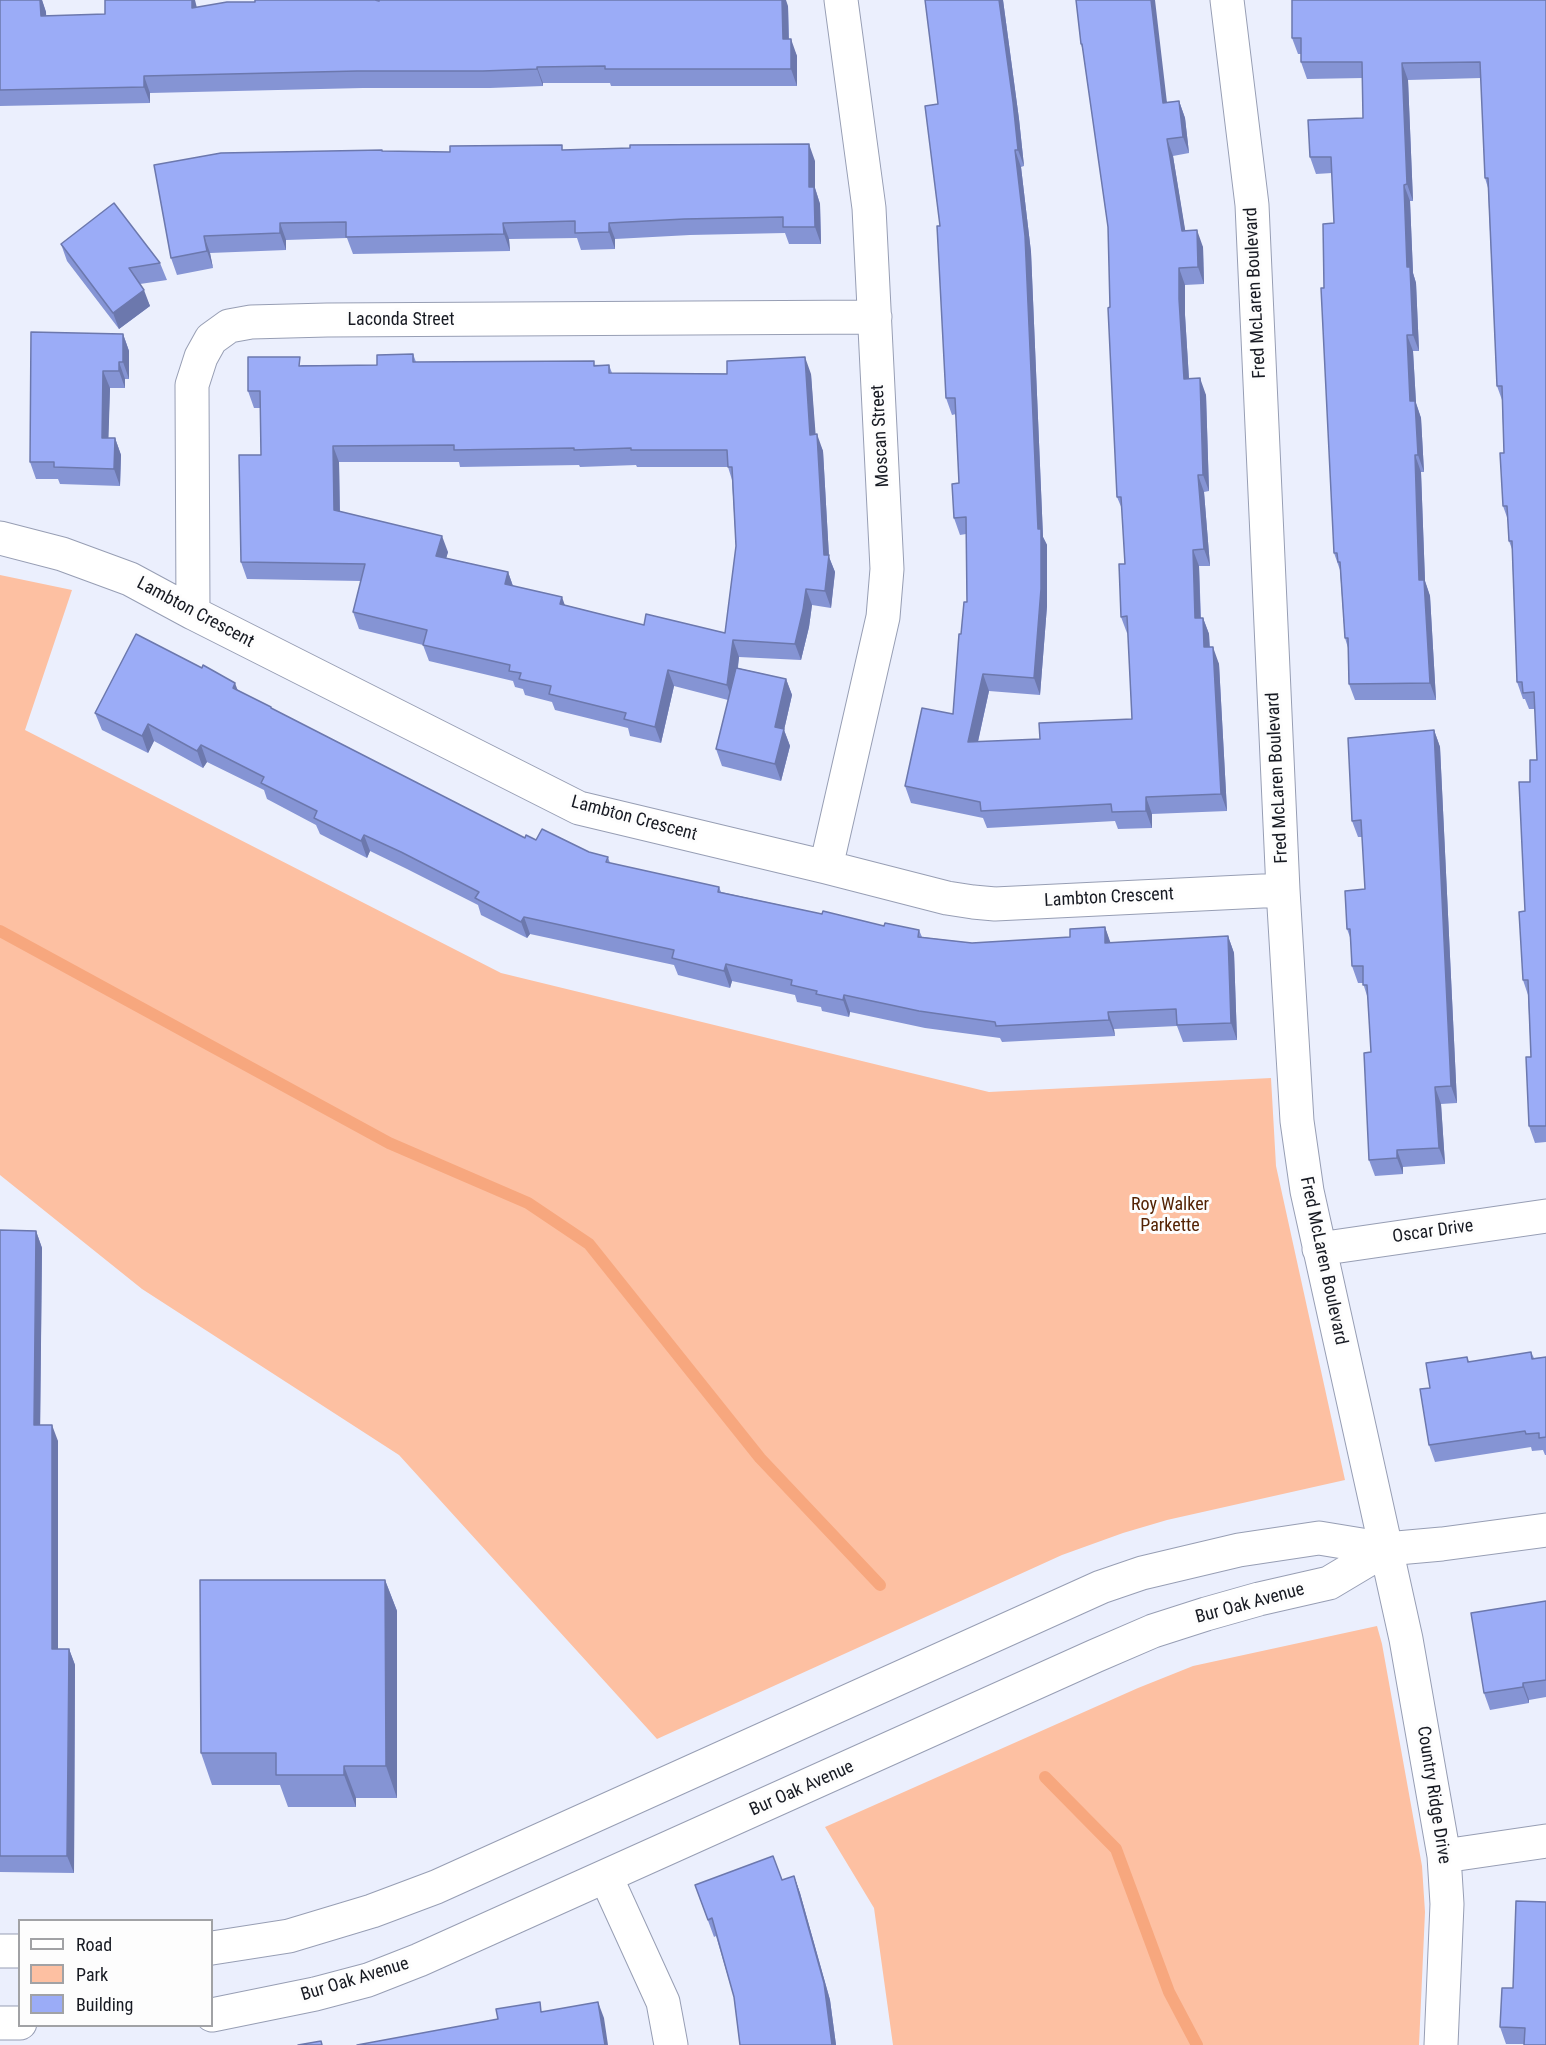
<!DOCTYPE html>
<style>
body{margin:0}
#map{position:relative;width:1546px;height:2045px;overflow:hidden;background:#ebeffd;font-family:"Roboto Condensed",sans-serif}
canvas{display:block}
.legend{position:absolute;left:18px;top:1919px;width:195px;height:108px;box-sizing:border-box;background:#fdfdfd;border:2px solid #a1a2a5;margin:0;padding:8px 10px;list-style:none;font-size:18px;color:#171a22}
.legend li{display:flex;align-items:center;gap:12px;height:30px}
.legend b{width:30px;border:2px solid #a1a2a5}
</style>
<div id="map">
<canvas width="1546" height="2045"></canvas>
<ul class="legend">
<li><b style="height:8px;background:#fff"></b>Road</li>
<li><b style="height:16px;background:#fdc0a2"></b>Park</li>
<li><b style="height:16px;background:#9bacf7"></b>Building</li>
</ul>
</div>
<script>
const context = document.querySelector('canvas').getContext('2d');
context.lineJoin = 'round';
function fillPath(path, color) { context.fillStyle = color; context.fill(path, 'evenodd'); }
const toPath = rows => new Path2D(rows.map(r => 'M' + r).join(''));
function trace(path, color, width, dash) { context.strokeStyle = color; context.lineWidth = width; context.lineCap = dash ? 'butt' : 'round'; context.setLineDash(dash || []); context.stroke(path); }
function drawText(font, color, halo, rows, align = 'center') {
  context.font = font + ' "Roboto Condensed",sans-serif'; context.lineWidth = 6; context.setLineDash([]); context.textBaseline = 'middle'; context.strokeStyle = halo; context.fillStyle = color; for (const [text, x, y, turn = 0] of rows) {
    context.save(); context.translate(x, y); context.rotate((+turn || 0) * Math.PI / 180); context.textAlign = isNaN(turn) ? turn : align; if (halo) context.strokeText(text, 0, 0); context.fillText(text, 0, 0); context.restore();
  }
}
fillPath(toPath([
 [0,575,72,590,25,730,501,973,989,1092,1271,1078,1276,1166,1345,1480,1167,1520,1123,1533,1062,1555,657,1739,399,1455,142,1289,0,1175],
 [1377,1626,1382,1644,1422,1866,1425,1912,1419,2045,893,2045,874,1908,825,1827,1138,1688,1193,1666]
]), '#fdc0a2');
trace(toPath([
 [0,931,389,1143,528,1203,589,1244,760,1458,880,1585],
 [1045,1777,1116,1849,1169,1992,1197,2045]
]), '#f7a77e', 12);
const minor = toPath([
 [1227,0,1252,205,1283,890,1297,1121,1307,1191,1406,1639,1444,1856,1447,1904,1441,2045],
 [0,538,62,554,130,579,193,613,579,808,826,867,947,898,973,902,995,904,1283,890],
 [193,613,192,385,201,357,211,339,229,326,251,322,327,320,875,317],
 [826,867,883,617,887,569,869,208,841,0],
 [1319,1249,1546,1216],
 [1444,1856,1546,1841],
 [606,1877,663,2002,671,2045]
]);
const tertiary = toPath([
 [212,1948,289,1936,372,1911,436,1887,1101,1587,1142,1573,1239,1550,1319,1538,1386,1549,1442,1544,1546,1530],
 [0,1951,20,1951],
 [212,2015,315,1994,368,1980,419,1960,1095,1656,1153,1631,1206,1614,1259,1599,1329,1583,1386,1549],
 [0,2023,20,2023]
]);
trace(minor, '#979eb4', 35);
trace(tertiary, '#979eb4', 35);
trace(minor, '#fff', 33);
trace(tertiary, '#fff', 33);
fillPath(toPath([
 [0,0,42,0,46,12,46,16,105,14,197,7,379,1,788,6,789,39,797,56,797,86,611,86,610,83,543,83,543,86,490,88,363,88,150,93,150,103,0,106],
 [925,0,1003,0,1019,119,1024,166,1021,167,1031,252,1043,537,1047,545,1047,606,1040,695,989,691,978,742,1040,739,1132,719,1128,633,1127,633,1121,617,1125,564,1122,509,1117,497,1108,227,1083,51,1081,44,1076,0,1167,102,1179,101,1185,118,1189,153,1173,156,1185,231,1203,247,1204,284,1185,285,1185,315,1189,379,1206,395,1209,491,1204,492,1210,566,1199,566,1201,618,1203,618,1209,634,1210,647,1219,664,1227,811,1152,814,1152,828,1118,829,1115,821,987,828,983,818,911,803,905,786,953,714,961,634,967,602,966,534,960,535,954,518,959,483,956,414,952,415,946,398,940,226,938,104],
 [1546,0,1546,1142,1535,1143,1529,1126,1531,1057,1528,995,1523,980,1530,782,1537,760,1535,709,1529,709,1525,699,1523,699,1517,682,1512,549,1509,541,1508,520,1503,506,1504,453,1502,400,1497,386,1488,188,1485,178,1481,78,1408,80,1413,201,1410,201,1413,273,1416,283,1419,351,1413,351,1416,403,1421,418,1424,472,1421,472,1425,581,1430,596,1436,700,1355,700,1349,684,1348,648,1345,638,1340,570,1334,553,1324,288,1334,223,1332,173,1316,174,1310,157,1363,118,1363,78,1307,79,1301,62,1301,54,1298,54,1292,38],
 [564,150,815,161,815,188,820,204,821,244,789,244,785,233,690,235,615,239,615,249,581,250,577,238,509,239,510,251,353,254,347,238,286,240,286,250,210,253,213,268,177,275,171,258,221,153,450,152],
 [61,244,160,263,167,280,140,284,150,306,119,329,67,261],
 [123,334,129,351,129,379,125,379,125,388,110,388,108,438,115,438,121,455,120,486,60,484,58,479,36,479,30,462],
 [413,354,416,362,609,365,612,373,811,374,815,435,823,451,829,557,835,572,831,608,812,605,809,627,801,660,739,657,738,668,786,679,792,695,784,730,790,746,781,781,722,766,716,749,728,700,674,686,661,743,630,736,628,728,555,710,552,702,525,695,523,689,515,687,513,681,429,661,423,645,359,629,353,612,361,581,247,579,241,562,261,455,260,408,254,408,248,391,302,365,377,365],
 [339,462,459,462,460,467,579,465,580,467,636,465,637,467,728,467,732,480,736,546,725,633,644,625,565,605,513,586,508,572,446,558,448,552,340,511],
 [202,668,238,690,272,709,525,838,608,857,610,863,719,887,721,892,822,914,884,926,919,930,922,937,972,943,1070,937,1105,927,1110,943,1228,936,1234,953,1237,1040,1183,1042,1177,1026,1114,1029,1115,1036,1002,1042,1000,1038,925,1028,850,1012,849,1017,822,1011,821,1007,797,1002,795,995,732,981,730,988,678,975,674,965,530,934,527,938,481,915,478,905,407,869,370,851,367,858,320,834,316,825,267,799,264,790,207,762,203,768,154,741,148,753,102,730,95,713],
 [1434,730,1440,747,1457,1103,1441,1104,1445,1164,1403,1167,1403,1174,1375,1176,1369,1160,1371,1052,1368,999,1363,983,1358,983,1352,966,1351,940,1347,929,1365,889,1362,837,1358,837,1352,821],
 [0,1230,36,1231,42,1248,40,1425,58,1441,58,1649,69,1649,75,1665,74,1873,0,1872],
 [1531,1352,1534,1358,1546,1357,1546,1455,1545,1455,1543,1450,1532,1451,1531,1447,1435,1462,1429,1445,1430,1388,1467,1357,1469,1362],
 [385,1580,397,1611,397,1798,356,1798,356,1807,288,1807,280,1785,212,1785,201,1753],
 [1546,1601,1546,1697,1529,1700,1529,1703,1490,1710,1484,1693],
 [794,1876,800,1893,830,2000,836,2045,740,2045,734,1997,716,1936,714,1937,695,1885,782,1880],
 [1546,1902,1524,2044,1506,2044,1500,2027,1513,1988]
]), '#8594d4');
fillPath(toPath([
 [40,0,42,0,46,12,47,33,41,16],
 [192,0,195,0,197,8,192,8],
 [782,0,786,0,788,6,789,55,783,39],
 [999,0,1003,0,1019,119,1024,166,1018,150],
 [1151,0,1155,0,1169,120,1163,103],
 [791,39,797,56,797,86,791,69],
 [1402,63,1408,80,1413,201,1407,184],
 [537,67,543,83,543,86,537,69],
 [144,76,150,93,150,103,144,87],
 [1179,101,1185,118,1189,153,1183,137],
 [1167,139,1173,156,1188,247,1182,231],
 [809,144,815,161,815,188,820,204,821,244,815,227,809,187],
 [1015,150,1021,167,1031,252,1043,537,1047,545,1047,606,1040,695,1034,678,1038,529],
 [1404,185,1410,201,1413,273,1416,283,1419,351,1413,335,1407,267],
 [280,223,286,240,286,250,280,233],
 [503,223,509,239,510,251,504,234],
 [609,223,615,239,615,249,609,232],
 [1197,230,1203,247,1204,284,1198,267],
 [204,236,210,253,213,268,207,251],
 [1179,268,1185,285,1185,315,1190,396,1184,379,1179,299],
 [144,290,150,306,119,329,113,313],
 [123,334,129,351,129,379,123,362],
 [1407,335,1413,351,1416,403,1421,418,1424,472,1418,455,1410,401],
 [805,357,811,374,817,452,810,435],
 [119,362,125,379,125,388,119,371],
 [103,371,110,388,108,454,102,438],
 [1200,378,1206,395,1209,491,1203,475],
 [817,434,823,451,829,557,835,572,831,608,825,591,824,555],
 [115,438,121,455,120,486,114,469],
 [333,446,339,462,340,526,334,510],
 [1415,455,1421,472,1425,581,1430,596,1436,700,1430,683,1419,580],
 [1198,475,1204,492,1210,566,1204,549],
 [442,536,448,552,442,573,436,556],
 [1193,550,1199,566,1201,635,1195,618],
 [508,572,514,589,505,584],
 [806,589,812,605,809,627,801,660,795,644],
 [562,597,568,614,560,604],
 [1203,618,1209,634,1210,664,1204,647],
 [733,640,739,657,733,702,727,685],
 [1213,647,1219,664,1227,811,1221,794],
 [668,670,674,686,661,743,655,727],
 [983,674,989,691,974,759,968,742],
 [786,679,792,695,784,730,790,746,781,781,775,764,775,727],
 [235,683,241,699,233,688],
 [148,724,154,741,148,753,142,736],
 [1434,730,1440,747,1457,1103,1451,1086],
 [201,745,207,762,203,768,197,751],
 [1146,797,1152,814,1152,828,1146,811],
 [364,835,370,851,367,858,361,841],
 [524,917,530,934,527,938,521,922],
 [1105,927,1111,944,1105,943],
 [1228,936,1234,953,1237,1040,1231,1023],
 [726,964,732,981,730,988,724,971],
 [844,995,850,1012,849,1017,843,1000],
 [1108,1012,1114,1029,1115,1036,1109,1020],
 [1435,1087,1441,1104,1445,1164,1439,1148],
 [1397,1150,1403,1167,1403,1174,1397,1158],
 [36,1231,42,1248,40,1441,34,1425],
 [52,1425,58,1441,58,1665,52,1649],
 [385,1580,397,1611,397,1798,386,1766],
 [69,1649,75,1665,74,1873,67,1856],
 [1523,1683,1529,1700,1529,1703,1523,1687],
 [344,1766,356,1798,356,1807,344,1775],
 [794,1876,800,1893,830,2000,836,2045,832,2045],
 [598,2002,604,2018,608,2045,605,2045]
]), '#6c78ad');
const building = toPath([
 [0,0,40,0,41,16,105,14,105,0,192,0,192,8,227,2,255,2,255,0,375,0,379,1,379,0,782,0,783,39,791,39,791,69,605,69,605,66,537,67,537,69,483,71,357,71,144,76,144,87,0,90,0,0],
 [925,0,999,0,1013,102,1018,150,1015,150,1025,236,1038,529,1041,529,1041,589,1034,678,983,674,968,742,1040,739,1039,723,1132,719,1127,616,1121,617,1119,564,1125,564,1121,497,1117,497,1108,308,1110,307,1108,227,1082,44,1081,44,1076,0,1151,0,1163,103,1179,101,1183,137,1167,139,1182,231,1197,230,1198,267,1179,268,1179,299,1184,379,1200,378,1203,475,1198,475,1204,549,1193,550,1195,618,1203,618,1204,647,1213,647,1221,794,1146,797,1146,811,1112,812,1111,804,981,811,980,802,905,786,922,708,953,714,959,634,961,634,964,602,967,602,966,517,954,518,952,484,959,483,955,398,946,398,937,226,940,226,925,106,938,104,925,0],
 [1292,0,1546,0,1546,1126,1529,1126,1526,1057,1531,1057,1528,980,1523,980,1519,912,1525,911,1519,782,1530,782,1530,760,1537,760,1534,692,1523,693,1522,682,1517,682,1512,541,1509,541,1507,506,1503,506,1500,453,1504,453,1502,386,1497,386,1488,178,1485,178,1480,62,1402,63,1407,184,1404,185,1407,267,1410,267,1413,335,1407,335,1410,401,1415,401,1418,455,1415,455,1419,580,1424,580,1430,683,1349,684,1348,638,1345,638,1340,562,1338,562,1337,553,1334,553,1321,288,1324,288,1323,224,1334,223,1331,157,1310,157,1308,120,1363,118,1362,62,1301,62,1301,38,1292,38,1292,0],
 [809,144,809,187,814,187,815,227,783,227,783,217,684,219,609,223,609,232,575,233,575,221,503,223,504,234,346,237,346,222,280,223,280,233,204,236,207,251,171,258,154,165,221,153,382,150,382,151,450,152,450,146,562,145,562,150,630,148,630,145,809,144],
 [114,203,160,263,129,268,144,290,113,313,61,244,114,203],
 [31,332,123,334,123,362,119,362,119,371,103,371,102,438,115,438,114,469,54,467,54,462,30,462,31,332],
 [413,354,413,362,594,361,594,366,609,365,609,373,727,374,727,361,805,357,810,435,817,434,824,555,829,555,825,591,806,589,803,610,795,644,733,640,727,685,668,670,655,727,624,719,626,713,549,694,551,686,519,679,521,673,509,671,510,665,423,645,427,630,353,612,365,564,241,562,239,455,261,455,260,391,248,391,248,357,300,357,299,366,377,365,377,355,413,354],
 [454,445,454,450,574,448,574,450,631,448,631,450,727,450,728,467,732,467,736,546,725,633,646,614,644,625,560,604,562,597,505,584,508,572,436,556,442,536,334,510,333,446,454,445],
 [136,634,202,668,203,665,235,683,233,688,271,707,271,708,525,838,526,835,536,840,542,829,589,852,608,857,606,862,719,887,718,892,822,914,823,911,884,926,885,923,919,930,918,937,972,943,1070,937,1070,929,1105,927,1105,943,1228,936,1231,1023,1177,1025,1176,1009,1108,1012,1109,1020,996,1026,995,1022,919,1011,844,995,843,1000,816,994,817,991,791,985,792,980,726,964,724,971,672,958,674,950,524,917,521,922,475,898,479,892,401,852,364,835,361,841,314,818,317,811,261,783,264,777,201,745,197,751,148,724,142,736,95,713,136,634],
 [736,668,786,679,775,727,784,729,775,764,716,749,736,668],
 [1434,730,1451,1086,1435,1087,1439,1148,1397,1150,1397,1158,1369,1160,1364,1053,1371,1052,1367,985,1363,985,1363,966,1352,966,1350,929,1347,929,1345,891,1365,889,1361,820,1352,821,1348,738,1434,730],
 [0,1230,36,1231,34,1425,52,1425,52,1649,69,1649,67,1856,0,1856,0,1230],
 [1531,1352,1532,1359,1546,1357,1546,1437,1539,1438,1539,1433,1526,1434,1525,1431,1429,1445,1420,1389,1430,1388,1426,1363,1467,1357,1468,1362,1531,1352],
 [200,1580,385,1580,386,1766,344,1766,344,1775,276,1775,276,1753,201,1753,200,1580],
 [1546,1601,1546,1680,1523,1683,1523,1687,1484,1693,1471,1613,1546,1601],
 [773,1856,782,1880,794,1876,824,1983,832,2045,740,2045,734,1997,712,1918,708,1920,695,1885,773,1856],
 [1516,1901,1546,1902,1546,2045,1524,2045,1525,2028,1500,2027,1502,1988,1513,1988,1516,1901],
 [540,2002,541,2012,598,2002,605,2045,357,2045,498,2019,496,2009,540,2002],
 [321,2041,322,2045,298,2045,321,2041]
]);
fillPath(building, '#9bacf7');
trace(building, '#6c78ad', 1.5);
drawText('18px', '#171a22', '#fdfdfd', [
 ["Fred McLaren Boulevard",1256,293,-93],
 ["Laconda Street",401,320],
 ["Moscan Street",881,436,-93],
 ["Lambton Crescent",195,613,28],
 ["Fred McLaren Boulevard",1278,778,-93],
 ["Lambton Crescent",634,819,15],
 ["Lambton Crescent",1109,898,-3],
 ["Oscar Drive",1433,1232,-8],
 ["Fred McLaren Boulevard",1323,1261,78],
 ["Bur Oak Avenue",1250,1604,-15],
 ["Bur Oak Avenue",802,1789,-24],
 ["Country Ridge Drive",1433,1795,81],
 ["Bur Oak Avenue",355,1980,-17]
]);
drawText('18px', '#532203', '#fdfdfd', [
 ["Roy Walker",1170,1205],
 ["Parkette",1170,1226]
]);
</script>
